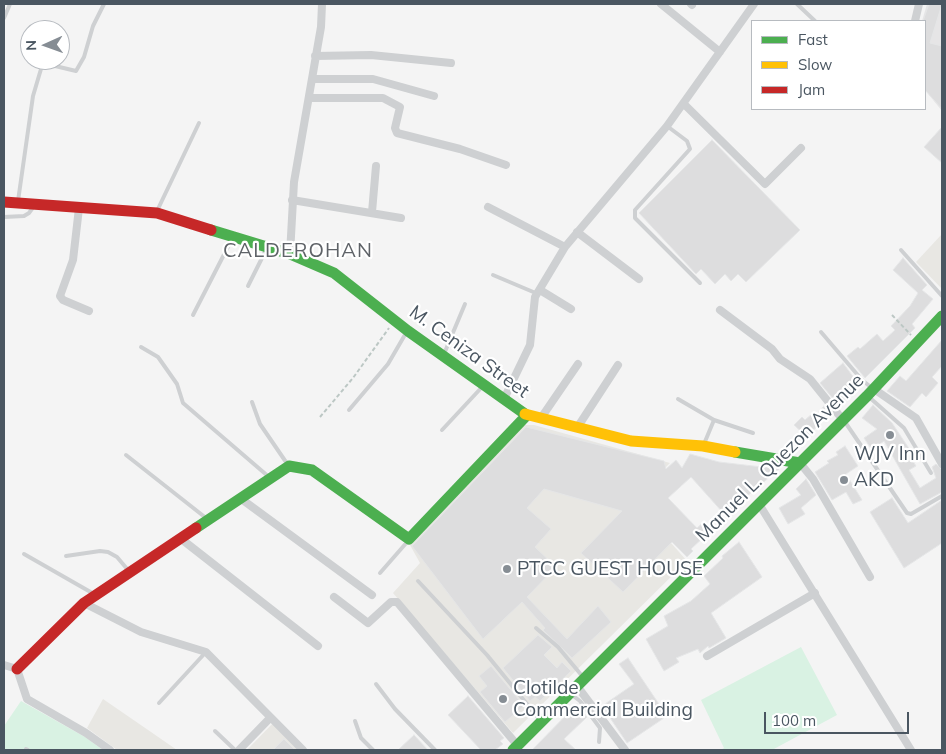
<!DOCTYPE html>
<style>
body{margin:0}
#map{position:relative;width:946px;height:754px;overflow:hidden;background:#f4f4f4;font-family:Mulish,sans-serif}
canvas{display:block}
.frame{position:absolute;inset:0;border:5px solid #4a5661;pointer-events:none}
.legend{position:absolute;left:751px;top:20px;width:175px;height:90px;box-sizing:border-box;background:#fff;border:1px solid #b7bbc0;margin:0;padding:6px 9px;list-style:none;font-size:15px;color:#4a5661}
.legend li{display:flex;align-items:center;gap:10px;height:25px}
.legend b{width:25px;border:1px solid #b7bbc0}
.north{position:absolute;left:20px;top:20px;width:50px;height:50px;box-sizing:border-box;background:#fff;border:1px solid #b7bbc0;border-radius:50%;rotate:268deg;font-size:14px;font-weight:700;line-height:20px;text-align:center;color:#4a5661}
.north::after{content:'';display:block;margin:auto;width:18px;height:22px;background:#868d94;clip-path:polygon(50% 0,100% 100%,50% 72%,0 100%)}
.scale{position:absolute;left:764px;top:712px;width:145px;height:22px;box-sizing:border-box;border:2px solid #4a5661;border-top:0;padding-left:6px;font-size:15px;line-height:18px;white-space:nowrap;color:#4a5661;-webkit-text-stroke:4px #fff;paint-order:stroke}
</style>
<div id="map">
<canvas width="946" height="754"></canvas>
<div class="frame"></div>
<ul class="legend">
<li><b style="height:6px;background:#4caf50"></b>Fast</li>
<li><b style="height:6px;background:#ffc107"></b>Slow</li>
<li><b style="height:6px;background:#c62828"></b>Jam</li>
</ul>
<div class="north">N</div>
<div class="scale">100 m</div>
</div>
<script>
const context = document.querySelector('canvas').getContext('2d');
context.lineJoin = 'round';
function fillPath(path, color) { context.fillStyle = color; context.fill(path, 'evenodd'); }
const toPath = rows => new Path2D(rows.map(r => 'M' + r).join(''));
function trace(path, color, width, dash) { context.strokeStyle = color; context.lineWidth = width; context.lineCap = dash ? 'butt' : 'round'; context.setLineDash(dash || []); context.stroke(path); }
function drawText(font, color, halo, rows, align = 'center') {
  context.font = font + ' Mulish,sans-serif'; context.lineWidth = 4.5; context.setLineDash([]); context.textBaseline = 'middle'; context.strokeStyle = halo; context.fillStyle = color; for (const [text, x, y, turn = 0] of rows) {
    context.save(); context.translate(x, y); context.rotate((+turn || 0) * Math.PI / 180); context.textAlign = isNaN(turn) ? turn : align; if (halo) context.strokeText(text, 0, 0); context.fillText(text, 0, 0); context.restore();
  }
}
fillPath(toPath([
 [942,234,942,289,916,262],
 [525,425,534,425,670,463,633,500,687,561,513,733,393,593,420,563,410,545,518,429],
 [103,699,151,732,177,750,117,750,87,728],
 [273,723,301,750,247,750]
]), '#e8e7e3');
fillPath(toPath([
 [927,4,942,4,942,111,925,90,925,21,922,21]
]), '#e6e5e6');
fillPath(toPath([
 [801,647,837,715,772,750,721,750,724,748,701,700],
 [21,701,85,737,103,750,4,750,4,726]
]), '#d9f2e3');
const building = toPath([
 [929,4,942,4,930,43,942,46,942,109,925,90,923,21,929,4],
 [942,127,942,163,924,147,942,127],
 [712,140,800,230,746,282,738,274,731,281,725,274,715,284,701,269,696,274,639,213,712,140],
 [903,258,927,285,922,290,933,299,912,324,915,328,865,378,847,356,858,347,860,349,877,334,883,341,895,330,891,326,910,306,918,293,893,270,903,258],
 [942,340,942,366,932,377,938,383,926,397,922,393,910,407,887,391,900,376,906,381,942,340],
 [843,363,860,386,839,406,820,383,843,363],
 [873,405,892,423,910,450,907,452,916,466,909,470,920,488,936,478,932,467,936,464,942,470,942,492,920,504,884,441,872,450,864,438,877,429,862,418,873,405],
 [824,406,831,414,829,417,827,416,807,437,794,425,802,417,805,420,813,413,815,416,824,406],
 [526,427,664,461,666,469,676,460,682,468,690,454,719,462,779,469,725,515,691,477,668,498,697,528,705,521,714,530,706,538,705,536,691,549,693,551,687,557,672,542,623,592,581,553,622,511,544,489,527,508,551,529,535,547,556,567,527,597,567,639,598,606,611,622,572,658,543,630,545,628,522,602,483,639,412,546,526,427],
 [845,446,858,466,846,474,862,500,853,504,846,492,832,500,815,472,829,463,827,461,838,455,836,452,845,446],
 [806,479,816,495,801,508,805,514,788,524,779,508,801,495,796,489,806,479],
 [892,498,908,523,942,500,942,543,904,568,870,512,892,498],
 [739,542,762,577,711,613,726,638,709,648,708,646,700,653,698,649,676,658,679,662,664,671,646,639,668,626,664,616,691,601,710,584,704,576,723,558,722,556,739,542],
 [538,635,552,647,544,655,557,668,562,662,571,671,540,701,535,697,530,701,503,668,538,635],
 [628,658,667,716,627,743,602,706,634,684,619,664,628,658],
 [491,666,524,706,505,722,480,692,487,686,479,676,491,666],
 [468,696,504,738,500,741,503,744,495,750,481,750,448,715,468,696],
 [577,704,587,717,564,739,576,750,532,750,577,704],
 [414,735,428,750,398,750,414,735],
 [284,739,295,750,273,750,284,739]
]);
fillPath(building, '#ddddde');
trace(building, '#e5e6e7', 1);
trace(toPath([
 [892,315,911,335],
 [320,417,353,378,389,328]
]), '#bcc7c4', 2, [4, 2.5]);
trace(toPath([
 [797,4,815,21],
 [4,18,10,4],
 [667,126,687,141,690,149,635,210,635,218,700,283],
 [18,201,33,96,41,69,45,66,51,65,76,71,84,57,93,26,104,4],
 [157,211,199,123],
 [4,217,24,216,29,213,34,206],
 [901,250,942,296],
 [493,275,538,294],
 [248,286,267,248],
 [193,315,233,237],
 [821,332,862,380,872,388],
 [141,347,158,357,177,384,183,403,269,477],
 [444,354,465,304],
 [869,397,904,428,931,473],
 [678,399,714,420,704,444],
 [252,402,260,424,288,465],
 [349,410,388,364,406,333],
 [714,420,753,433],
 [845,422,907,513,911,514,942,496],
 [442,430,483,386],
 [126,455,206,518],
 [24,554,94,594],
 [66,556,100,551,108,552,117,557,128,570],
 [380,573,408,541],
 [418,581,487,655,540,720],
 [536,628,558,647,583,677],
 [376,684,395,709,435,750],
 [572,695,580,701,600,728,599,742],
 [159,703,206,652],
 [355,721,361,738,373,750],
 [215,731,235,750],
 [26,749,28,750]
]), '#ced0d2', 4);
trace(toPath([
 [661,4,720,52],
 [691,4,692,5],
 [915,21,919,4],
 [315,56,371,55,451,63],
 [312,79,373,79,434,96],
 [309,98,383,98,400,107,395,128,397,133,460,149,506,165],
 [684,104,765,184,801,148],
 [292,200,401,218],
 [488,207,565,247],
 [79,208,73,260,60,296,63,300,89,311],
 [372,212,376,166],
 [577,232,639,279],
 [290,254,294,182,321,27,322,4],
 [540,290,571,309],
 [720,310,772,349,780,359,810,379,843,420],
 [874,389,916,418,942,464],
 [504,399,530,345,535,297,565,247,667,126,754,4],
 [541,418,578,364],
 [577,428,618,365],
 [800,463,813,479,870,577],
 [240,498,372,595],
 [759,504,911,750],
 [180,538,318,646],
 [334,597,368,623,391,602,397,602,518,746],
 [84,603,141,632,206,652,303,750],
 [707,656,815,593],
 [4,665,17,669,27,699,86,733,110,750],
 [577,686,625,750],
 [239,750,270,718]
]), '#ced0d2', 8);
trace(toPath([
 [211,230,290,254,334,273,408,331,525,414],
 [735,452,800,463],
 [196,528,289,466,312,470,409,539,527,415],
 [513,750,867,396,942,316]
]), '#4caf50', 11);
trace(toPath([
 [525,414,631,441,703,446,735,452]
]), '#ffc107', 11);
trace(toPath([
 [4,202,157,213,211,230],
 [17,669,84,603,196,528]
]), '#c62828', 11);
for (const [x, y, r, color] of [
 [890,435,5,"#868d94"],
 [844,480,5,"#868d94"],
 [507,569,5,"#868d94"],
 [503,699,5,"#868d94"]
]) { const dot = new Path2D(); dot.arc(x, y, r, 0, 2 * Math.PI); context.fillStyle = color; context.fill(dot); trace(dot, '#fff', 2); }
drawText('19px', '#4a5661', '#fff', [
 ["M. Ceniza Street",469,352,36],
 ["Manuel L. Quezon Avenue",780,458,-45]
]);
drawText('19px', '#4a5661', '#fff', [
 ["WJV Inn",890,454,"center"],
 ["AKD",854,480],
 ["PTCC GUEST HOUSE",517,569],
 ["Clotilde",513,688],
 ["Commercial Building",513,710]
], 'left');
context.letterSpacing = '1px';
drawText('20px', '#5f6368', '#fff', [
 ["CALDEROHAN",298,251]
]);
context.letterSpacing = '0px';
</script>
